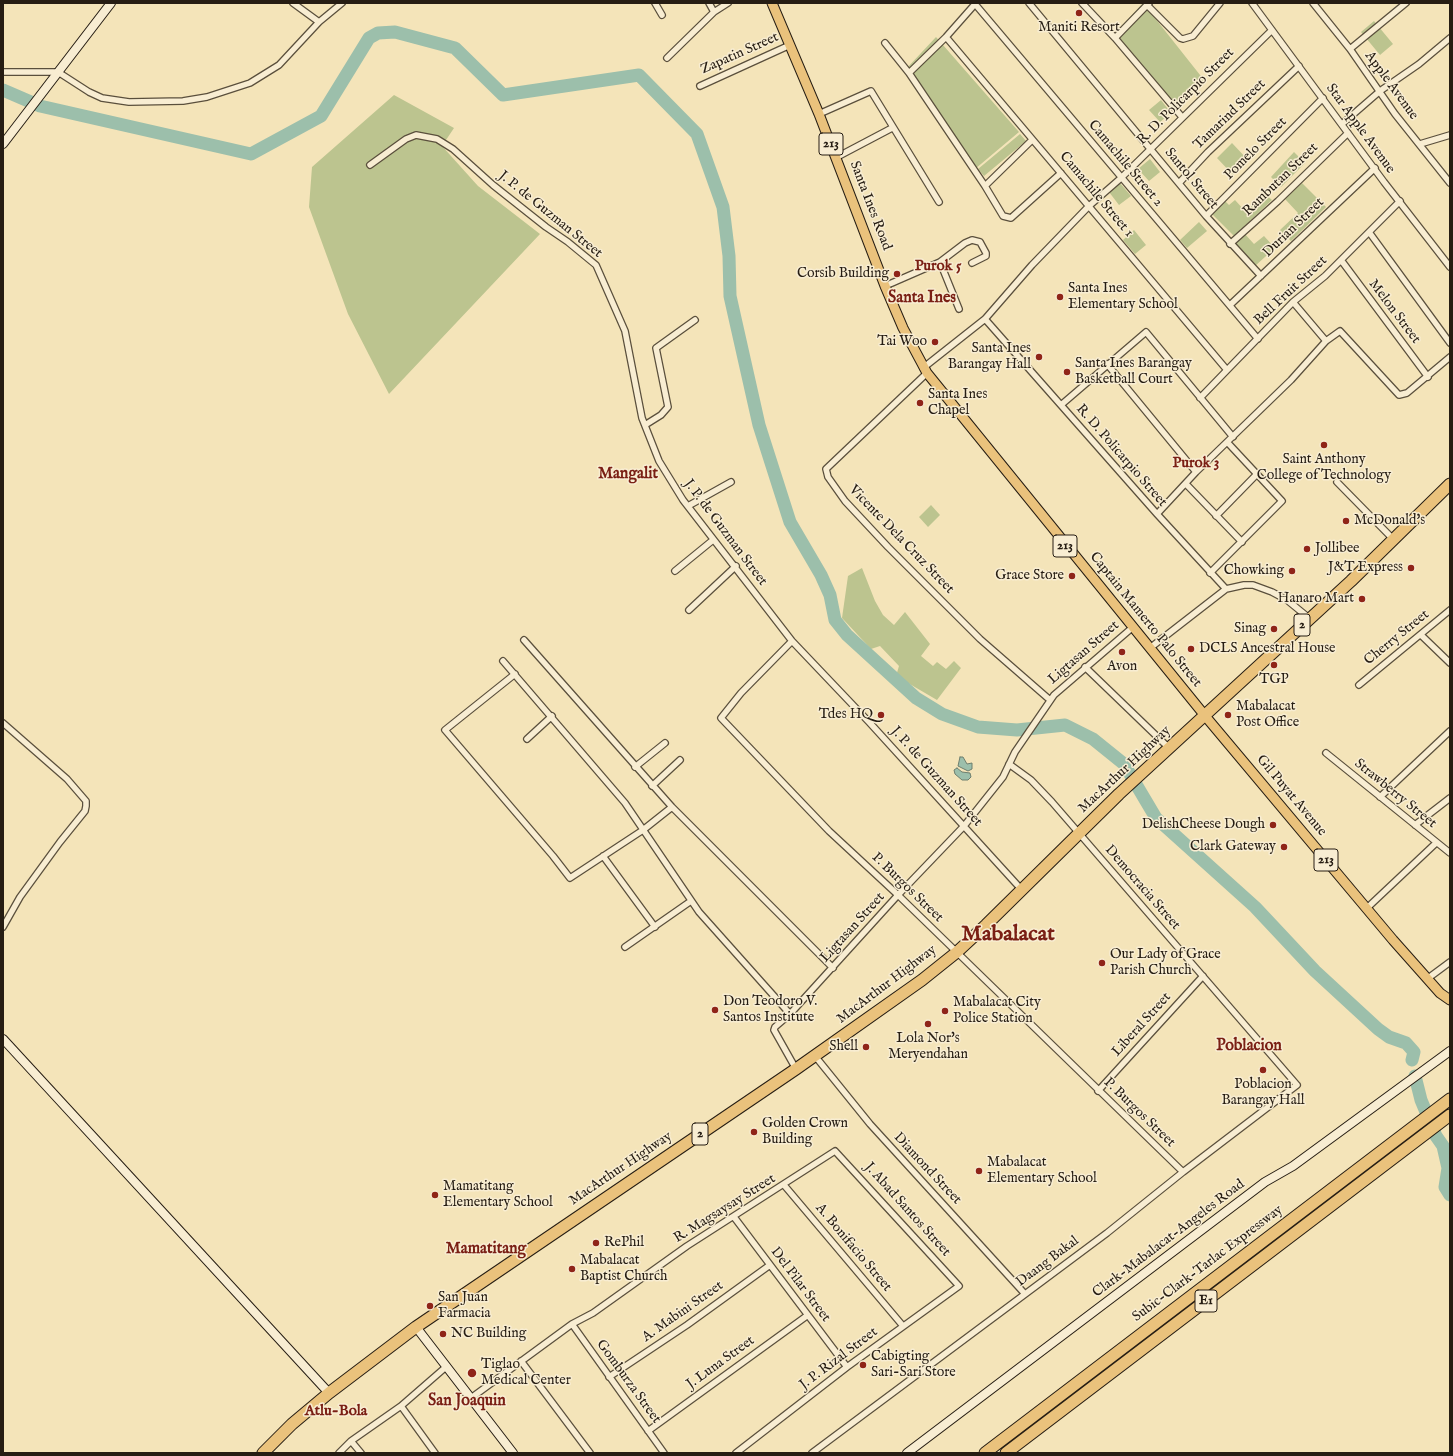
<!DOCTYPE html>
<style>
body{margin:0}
#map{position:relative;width:1453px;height:1456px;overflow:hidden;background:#f4e4b9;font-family:"IM FELL English",serif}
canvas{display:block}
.frame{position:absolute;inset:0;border:4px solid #261d13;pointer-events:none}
</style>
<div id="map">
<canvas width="1453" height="1456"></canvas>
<div class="frame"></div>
</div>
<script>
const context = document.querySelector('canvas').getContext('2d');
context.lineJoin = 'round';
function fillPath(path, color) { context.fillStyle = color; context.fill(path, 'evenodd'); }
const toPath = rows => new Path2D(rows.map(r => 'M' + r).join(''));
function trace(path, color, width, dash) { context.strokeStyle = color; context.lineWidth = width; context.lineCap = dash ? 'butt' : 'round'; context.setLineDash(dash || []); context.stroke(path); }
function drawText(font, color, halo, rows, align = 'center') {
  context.font = font + ' "IM FELL English",serif'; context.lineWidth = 3; context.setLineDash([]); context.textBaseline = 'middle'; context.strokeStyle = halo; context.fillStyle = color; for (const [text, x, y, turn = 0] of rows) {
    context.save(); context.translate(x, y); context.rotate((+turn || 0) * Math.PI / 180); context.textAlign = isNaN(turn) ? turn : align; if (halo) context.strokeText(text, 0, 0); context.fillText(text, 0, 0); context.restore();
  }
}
fillPath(toPath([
 [1143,3,1204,80,1176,107,1114,34],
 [1374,21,1393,44,1380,55,1361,32],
 [936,37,1019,132,975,169,907,68],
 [394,95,454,128,442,146,478,186,540,234,389,394,348,314,309,207,312,167],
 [1161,100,1171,113,1160,122,1149,110],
 [1020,134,1026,141,984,176,978,169],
 [1232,143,1248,160,1233,175,1217,158],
 [1294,152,1305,163,1281,187,1271,177],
 [1150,159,1160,172,1149,181,1138,169],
 [1120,183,1131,196,1119,205,1109,192],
 [1302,183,1326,207,1291,241,1280,230,1298,213,1285,199],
 [1264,193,1272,200,1234,236,1212,214,1225,201,1229,205,1235,200,1245,211],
 [1199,222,1207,231,1187,248,1180,240],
 [1134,230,1146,245,1135,254,1123,240],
 [1244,233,1254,244,1264,236,1275,248,1255,266,1234,242],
 [931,505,940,515,928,527,919,517],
 [862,568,875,601,883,615,894,625,905,612,930,644,921,656,933,666,937,662,946,669,954,661,961,668,937,700,896,676,899,666,880,646,871,649,842,618,848,576]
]), '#bcc48f');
const water = toPath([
 [960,757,963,757,967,764,972,763,972,769,968,771,958,766,960,757],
 [957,768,962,772,970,773,971,777,968,780,962,780,955,774,954,770,957,768]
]);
fillPath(water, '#9cbfab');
trace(water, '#6d7e6e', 1);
trace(toPath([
 [3,90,40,106,251,154,321,116,369,38,378,33,395,32,455,48,503,95,639,75,697,134,723,207,729,256,730,296,759,425,790,522,821,575,830,595,835,620,847,635,916,698,942,714,978,727,1017,730,1065,725,1093,739,1124,764,1156,818,1255,907,1315,971,1378,1029,1389,1037,1406,1043,1414,1052,1412,1060],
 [1415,1076,1421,1100,1436,1136,1443,1146,1448,1168,1445,1187,1450,1195]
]), '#9cbfab', 13);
const street = toPath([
 [293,3,319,22],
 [655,3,662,15],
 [709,3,714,12],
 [1029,3,1206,216,1261,276],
 [1082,3,1115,38,1182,117],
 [1252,3,1384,182,1450,267],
 [1313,3,1350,49,1395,114,1450,183],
 [975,4,1258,339],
 [1147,5,1180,38,1183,39,1193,36,1220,3],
 [946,37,1227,370],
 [1115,38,1149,3],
 [885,43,909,73,985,186,1003,216,1011,218,1061,173],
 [1350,49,1406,3],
 [667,58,714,12,728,3],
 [3,72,58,72,89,92,102,98,129,102,183,101,207,97,250,83,279,65,319,22,342,3],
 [909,73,946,37,976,3],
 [700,86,790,45],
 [819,114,871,91,939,202],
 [1342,124,1380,91,1419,64,1450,38],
 [1420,144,1450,135],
 [837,157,892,128],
 [370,165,406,139,416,135,437,139,453,149,493,185,546,227,568,242,596,265,625,331,642,418,659,461,683,500,792,641,869,722,1021,889],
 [1179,183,1208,152,1299,66],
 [985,186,1032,140],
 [1206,216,1323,98],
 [1369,232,1450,343],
 [1230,244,1278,201,1348,133],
 [1341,260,1428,377],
 [940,262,959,309],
 [885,286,940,262,965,243,972,240,980,242,986,253,986,256,972,263],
 [1293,302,1326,341],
 [1230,305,1375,168],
 [985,319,1157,514,1226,589],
 [1107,364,1196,472],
 [923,368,985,319,1032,265,1089,206,1121,178,1272,30],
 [927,373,826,469,828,477,845,501,888,547,980,639,1050,700],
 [1200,398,1293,302,1325,276,1400,201],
 [1061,405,1146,332,1233,437],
 [645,425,661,415,668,407,656,348,695,320],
 [1337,482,1393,539],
 [1186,484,1242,542],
 [688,506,731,482],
 [1157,514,1196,472,1291,380,1326,341,1340,331,1399,395,1407,393,1450,357],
 [1216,516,1257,474],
 [675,571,713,540],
 [1210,573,1282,501,1228,443],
 [689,610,736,566],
 [1421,635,1450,663],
 [524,640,672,807,833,968],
 [792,641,741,693,721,718,829,831,898,895,1183,1172],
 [1150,648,1226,589,1244,585,1253,585,1272,592,1287,600,1309,618],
 [503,661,625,803,699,912,790,1014],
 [1085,667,1169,748],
 [515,674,445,730,553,856,570,878,643,830,672,807],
 [1359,685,1450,610],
 [3,723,67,779,86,801,86,806,85,811,60,842,20,897,3,927],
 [527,739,552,716],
 [1326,753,1450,853],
 [635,767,665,743],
 [652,786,680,760],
 [1380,797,1450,731],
 [1415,825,1450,798],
 [603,856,655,927],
 [1367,908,1436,843],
 [625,947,691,901],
 [1427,979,1450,962],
 [815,1056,870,1124,1025,1294],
 [796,1069,774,1030,775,1027,790,1014,898,895,964,826,1003,777,1015,752,1054,695,1133,627],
 [1098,1091,1203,976],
 [784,1185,903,1326],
 [734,1217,847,1367],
 [572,1324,664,1453],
 [521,1361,590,1453],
 [609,1377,687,1325,770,1265],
 [471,1398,572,1324,593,1313,687,1246,835,1151,959,1286,847,1367,736,1453],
 [401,1406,435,1453],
 [648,1431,808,1315],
 [351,1441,361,1453],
 [339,1453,351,1441,401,1406,447,1366],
 [812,1453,1107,1233,1183,1172,1297,1085,1052,802,1031,780,1009,764]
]);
const secondary = toPath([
 [3,144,111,3],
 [3,1039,329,1393],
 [416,1327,513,1453],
 [907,1453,1265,1182,1293,1166,1450,1051]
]);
const primary = toPath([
 [772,3,819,114,885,286,903,328,927,373,1206,717,1393,940,1440,993,1450,1000]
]);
const highway = toPath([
 [263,1453,292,1424,329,1393,416,1327,796,1069,922,980,957,952,986,925,1119,794,1351,581,1450,484],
 [985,1453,1450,1099],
 [1006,1453,1450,1115]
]);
trace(street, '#5a4f3c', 8);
trace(secondary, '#261d13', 10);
trace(primary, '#261d13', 11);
trace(highway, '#261d13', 13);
trace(street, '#f8edd2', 5.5);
trace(secondary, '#f8edd2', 8);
trace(primary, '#eac27c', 9);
trace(highway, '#eac27c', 11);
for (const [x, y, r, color] of [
 [1079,13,4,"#8f2418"],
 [897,274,4,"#8f2418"],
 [1060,297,4,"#8f2418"],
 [935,342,4,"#8f2418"],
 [1039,357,4,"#8f2418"],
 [1067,372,4,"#8f2418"],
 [920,403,4,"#8f2418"],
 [1324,445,4,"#8f2418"],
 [1346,521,4,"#8f2418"],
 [1307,549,4,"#8f2418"],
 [1411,568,4,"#8f2418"],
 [1292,571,4,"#8f2418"],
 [1072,576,4,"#8f2418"],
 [1362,599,4,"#8f2418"],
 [1274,629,4,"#8f2418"],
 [1191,649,4,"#8f2418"],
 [1122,652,4,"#8f2418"],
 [1274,665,4,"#8f2418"],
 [881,715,4,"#8f2418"],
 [1228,715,4,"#8f2418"],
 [1273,825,4,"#8f2418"],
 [1284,847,4,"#8f2418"],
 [1102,963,4,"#8f2418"],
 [715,1010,4,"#8f2418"],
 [945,1011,4,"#8f2418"],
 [928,1024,4,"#8f2418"],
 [866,1047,4,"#8f2418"],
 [1263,1070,4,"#8f2418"],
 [754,1132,4,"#8f2418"],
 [979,1171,4,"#8f2418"],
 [435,1195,4,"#8f2418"],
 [596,1243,4,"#8f2418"],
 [572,1269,4,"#8f2418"],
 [430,1306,4,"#8f2418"],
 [443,1334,4,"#8f2418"],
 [863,1365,4,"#8f2418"],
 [472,1373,5,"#8f2418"]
]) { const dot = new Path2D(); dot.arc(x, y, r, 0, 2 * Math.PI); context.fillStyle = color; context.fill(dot); trace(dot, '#f8edd2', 1.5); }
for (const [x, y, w] of [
 [831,144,24],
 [1065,546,24],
 [1302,625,16],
 [1326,860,24],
 [700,1134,16],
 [1206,1301,22]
]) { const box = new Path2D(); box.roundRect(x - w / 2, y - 11, w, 22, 3); context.fillStyle = '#f8edd2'; context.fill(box); trace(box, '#261d13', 1); }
drawText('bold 13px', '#261d13', null, [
 ["213",831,144],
 ["213",1065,546],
 ["2",1302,625],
 ["213",1326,860],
 ["2",700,1134],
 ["E1",1206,1301]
]);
drawText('14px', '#261d13', '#f8edd2', [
 ["Maniti Resort",1079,28,"center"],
 ["Corsib Building",889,274,"right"],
 ["Santa Ines",1068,289],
 ["Elementary School",1068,305],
 ["Tai Woo",927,342,"right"],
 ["Santa Ines",1031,349,"right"],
 ["Barangay Hall",1031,365,"right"],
 ["Santa Ines Barangay",1075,364],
 ["Basketball Court",1075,380],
 ["Santa Ines",928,395],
 ["Chapel",928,411],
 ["Saint Anthony",1324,460,"center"],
 ["College of Technology",1324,476,"center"],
 ["McDonald's",1354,521],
 ["Jollibee",1315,549],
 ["J&T Express",1403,568,"right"],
 ["Chowking",1284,571,"right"],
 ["Grace Store",1064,576,"right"],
 ["Hanaro Mart",1354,599,"right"],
 ["Sinag",1266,629,"right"],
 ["DCLS Ancestral House",1199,649],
 ["Avon",1122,667,"center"],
 ["TGP",1274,680,"center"],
 ["Mabalacat",1236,707],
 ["Post Office",1236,723],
 ["Tdes HQ",873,715,"right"],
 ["DelishCheese Dough",1265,825,"right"],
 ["Clark Gateway",1276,847,"right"],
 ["Our Lady of Grace",1110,955],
 ["Parish Church",1110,971],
 ["Don Teodoro V.",723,1002],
 ["Santos Institute",723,1018],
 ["Mabalacat City",953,1003],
 ["Police Station",953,1019],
 ["Lola Nor's",928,1039,"center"],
 ["Meryendahan",928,1055,"center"],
 ["Shell",858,1047,"right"],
 ["Poblacion",1263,1085,"center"],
 ["Barangay Hall",1263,1101,"center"],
 ["Golden Crown",762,1124],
 ["Building",762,1140],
 ["Mabalacat",987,1163],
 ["Elementary School",987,1179],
 ["Mamatitang",443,1187],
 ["Elementary School",443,1203],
 ["RePhil",604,1243],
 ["Mabalacat",580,1261],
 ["Baptist Church",580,1277],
 ["San Juan",438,1298],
 ["Farmacia",438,1314],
 ["NC Building",451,1334],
 ["Cabigting",871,1357],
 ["Sari-Sari Store",871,1373],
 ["Tiglao",481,1365],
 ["Medical Center",481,1381]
], 'left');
drawText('14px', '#261d13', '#f8edd2', [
 ["Zapatin Street",740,54,-24],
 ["Apple Avenue",1391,86,54],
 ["R. D. Policarpio Street",1186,97,-45],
 ["Tamarind Street",1230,115,-44],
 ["Star Apple Avenue",1360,129,54],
 ["Pomelo Street",1256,149,-45],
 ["Camachile Street 2",1125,164,50],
 ["Santol Street",1191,179,50],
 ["Rambutan Street",1281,180,-44],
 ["Camachile Street 1",1096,195,50],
 ["Santa Ines Road",870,206,69],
 ["J. P. de Guzman Street",550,215,39],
 ["Durian Street",1294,228,-44],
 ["Bell Fruit Street",1291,291,-43],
 ["Melon Street",1394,312,53],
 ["R. D. Policarpio Street",1121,456,49],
 ["J. P. de Guzman Street",725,533,53],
 ["Vicente Dela Cruz Street",901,540,46],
 ["Captain Mamerto Palo Street",1145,620,51],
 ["Cherry Street",1397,638,-39],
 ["Ligtasan Street",1084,653,-41],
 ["MacArthur Highway",1125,770,-43],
 ["J. P. de Guzman Street",936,777,48],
 ["Strawberry Street",1395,794,39],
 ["Gil Puyat Avenue",1291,796,50],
 ["P. Burgos Street",907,888,44],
 ["Democracia Street",1142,888,49],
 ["Ligtasan Street",853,928,-48],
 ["MacArthur Highway",887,985,-37],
 ["Liberal Street",1142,1025,-48],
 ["P. Burgos Street",1139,1113,44],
 ["MacArthur Highway",621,1169,-34],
 ["Diamond Street",927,1169,47],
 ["R. Magsaysay Street",725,1209,-32],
 ["J. Abad Santos Street",907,1210,48],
 ["Clark-Mabalacat-Angeles Road",1169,1239,-37],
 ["A. Bonifacio Street",853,1248,50],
 ["Daang Bakal",1048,1262,-37],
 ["Subic-Clark-Tarlac Expressway",1208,1264,-37],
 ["Del Pilar Street",800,1285,53],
 ["A. Mabini Street",683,1312,-35],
 ["J. P. Rizal Street",839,1359,-37],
 ["J. Luna Street",721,1363,-36],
 ["Gomburza Street",628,1382,54]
]);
drawText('bold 15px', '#7a1f14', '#f8edd2', [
 ["Purok 5",938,267],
 ["Purok 3",1196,464],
 ["Atlu-Bola",336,1412]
]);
drawText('bold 16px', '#7a1f14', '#f8edd2', [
 ["Santa Ines",922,299],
 ["Mangalit",628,475],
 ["Poblacion",1249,1047],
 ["Mamatitang",486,1250],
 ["San Joaquin",467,1402]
]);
drawText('bold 22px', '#7a1f14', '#f8edd2', [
 ["Mabalacat",1008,935]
]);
</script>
